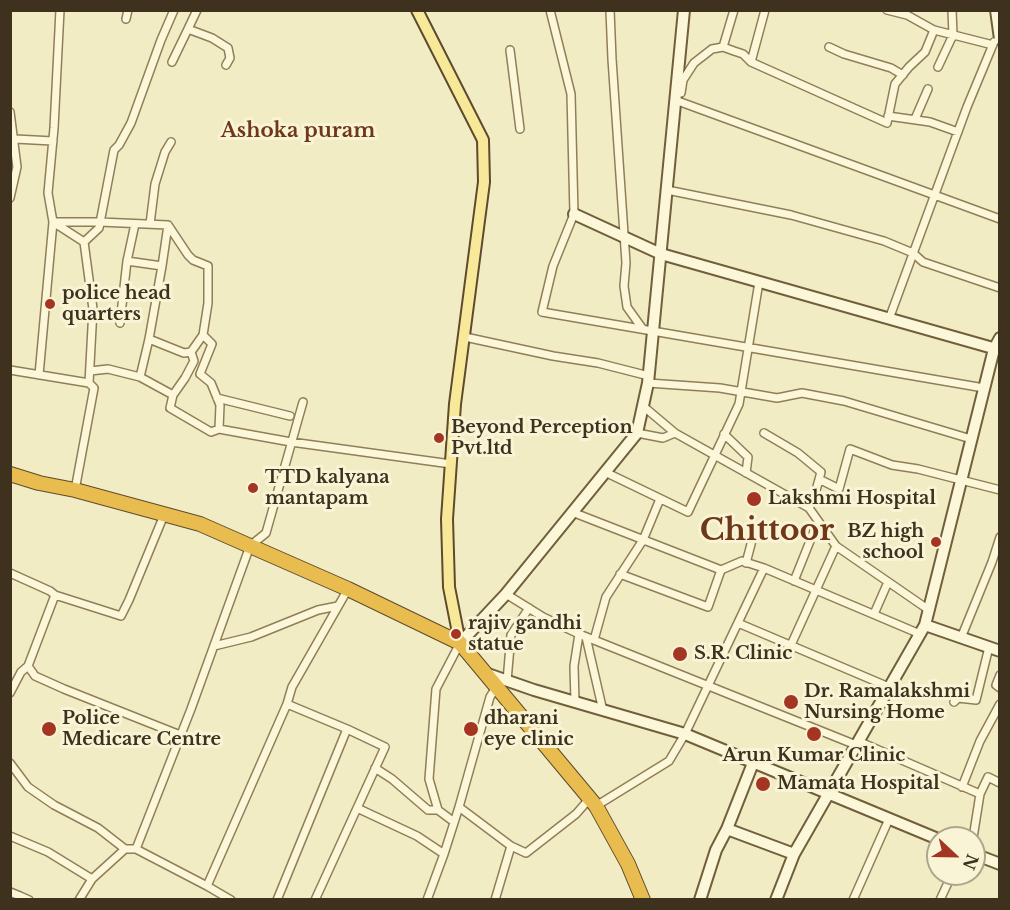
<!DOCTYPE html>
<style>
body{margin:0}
#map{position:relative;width:1010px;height:910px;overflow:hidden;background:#f2ecc5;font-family:"Libre Baskerville",serif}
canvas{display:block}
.frame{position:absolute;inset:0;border:12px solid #3e321e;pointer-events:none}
.north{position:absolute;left:926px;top:826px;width:60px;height:60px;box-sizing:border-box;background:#f9f4d5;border:2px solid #aea68c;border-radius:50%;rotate:112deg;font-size:16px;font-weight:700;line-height:24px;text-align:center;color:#3e321e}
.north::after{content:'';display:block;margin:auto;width:21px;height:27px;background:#a53523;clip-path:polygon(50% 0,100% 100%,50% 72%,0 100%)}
</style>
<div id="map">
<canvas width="1010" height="910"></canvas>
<div class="frame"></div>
<div class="north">N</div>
</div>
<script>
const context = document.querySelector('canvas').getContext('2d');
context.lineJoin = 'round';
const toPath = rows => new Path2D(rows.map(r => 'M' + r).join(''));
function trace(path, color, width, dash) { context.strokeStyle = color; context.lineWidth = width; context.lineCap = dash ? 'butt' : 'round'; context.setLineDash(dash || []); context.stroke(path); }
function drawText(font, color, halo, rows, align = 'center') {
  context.font = font + ' "Libre Baskerville",serif'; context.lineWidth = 6; context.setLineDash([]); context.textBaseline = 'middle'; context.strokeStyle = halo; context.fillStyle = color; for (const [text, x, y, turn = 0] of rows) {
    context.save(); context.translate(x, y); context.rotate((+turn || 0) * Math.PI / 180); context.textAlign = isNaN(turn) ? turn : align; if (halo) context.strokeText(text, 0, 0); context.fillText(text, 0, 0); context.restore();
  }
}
const street = toPath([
 [60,10,54,128,48,193,53,222,84,242,93,309,89,383],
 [197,10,188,29,212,38,228,48,230,58,226,65],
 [550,10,571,94,574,214,553,266,542,312,984,388],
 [610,10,612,59,626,263,624,286,627,307,642,328],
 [765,10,751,62,887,123,895,84,909,67,925,52,934,30,993,45],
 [887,10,907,15,934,30],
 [126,19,128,10],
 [723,47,734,10],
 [829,47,844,54,891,68,903,75],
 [510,50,520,129],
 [172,62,188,29],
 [938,67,953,35,952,10],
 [681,93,683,80,694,63,712,49,723,47,734,51,743,54,751,62],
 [675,100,1000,219],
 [10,112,17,167,10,198],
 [888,116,930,122,958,132],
 [915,119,928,89],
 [15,139,53,141],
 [667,190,791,215,884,241,913,253,923,262,1000,288],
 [150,224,155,184,165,152,171,142],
 [84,242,99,228,114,150,119,145,131,123,161,40,174,10],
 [162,266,168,225],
 [889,319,967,107,994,42],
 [120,323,127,261],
 [465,337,553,356,598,363,649,376],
 [149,339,184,353,191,352,203,335],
 [10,370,89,383,94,388,75,490],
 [90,371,108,369,140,377],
 [39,375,53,222,100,222,168,225,188,255,193,260,208,266,208,303,203,335,212,344,200,374,211,383,220,405,219,429,211,432,170,408,173,395,140,377,149,339,162,266,127,261,135,224],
 [648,383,720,388,777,398,802,393,844,401,971,439],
 [173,395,185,378,194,361,191,352],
 [217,398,290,416],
 [643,406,675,433,809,508,836,546,929,610],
 [219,429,291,442,451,464],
 [637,433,663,438,675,433],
 [764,433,798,453,821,472,815,494,809,508],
 [724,434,748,457,746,473],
 [605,472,688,512,739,404,759,282],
 [819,479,839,489,850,449,892,465,918,469,1000,490],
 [572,512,721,570,742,561,764,568],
 [746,563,755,529],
 [10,573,50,591,55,595,121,616,129,600,164,515],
 [620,574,708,607,721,570],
 [794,581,818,521],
 [506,594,543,617,579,634,856,745],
 [874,614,888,582],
 [738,623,889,687],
 [586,637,603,711],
 [961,638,992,562,1000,537],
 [594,640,606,597,643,540,660,499],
 [791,645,836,546],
 [214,646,251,637,318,610,338,606],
 [28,666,35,676,64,689,180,735],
 [1000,675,996,685,1000,688],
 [507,681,511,635,529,608],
 [10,693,21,672,28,666,55,595],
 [575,702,574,666,579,634],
 [954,702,958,698,976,700,989,647],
 [858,741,980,794,988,777,1000,783],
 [10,763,28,787,54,805,98,828,125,849,136,849,191,709,250,546,266,533,303,402],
 [375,768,392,779,428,810,438,810],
 [962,787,980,741,1000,704],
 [596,806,669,761,685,734,764,568,920,634],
 [357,808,417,836,444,854,427,900],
 [454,822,438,810,429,779,436,689,460,643],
 [10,836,48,852,92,879,79,900],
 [973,838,980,794],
 [511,846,526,853,576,814,590,798],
 [136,849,207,886,287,704,292,687,348,589],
 [444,854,459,807],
 [92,879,125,849],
 [207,886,231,900],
 [10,892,20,896],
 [19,900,20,896,29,900],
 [277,900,347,729,287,704],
 [315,900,385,747,347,729],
 [495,900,511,846,459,807,490,697,497,686],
 [853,900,889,819],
 [940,900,952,874]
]);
const secondary = toPath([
 [996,10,1000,39],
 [574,214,661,254,1000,350],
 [925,625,1000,651],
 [460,643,506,594,637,433,648,383,684,10],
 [485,673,534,690,685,734,938,839],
 [753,763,727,829,794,854],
 [974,854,1000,864],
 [700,900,716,850,727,829],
 [776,900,794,854,925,625,994,349,1000,338]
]);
const primary = toPath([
 [417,10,483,140,484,182,455,404,447,519,449,587,460,643]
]);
const highway = toPath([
 [10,474,39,483,75,490,200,524,348,589,460,643,596,806,628,864,643,900]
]);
trace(street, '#907e59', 10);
trace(secondary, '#715f3c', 14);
trace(primary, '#5d4b2d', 14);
trace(highway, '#5d4b2d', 16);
trace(street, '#fcf7d9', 7);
trace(secondary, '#fcf7d9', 10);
trace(primary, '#f8e99a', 10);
trace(highway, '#e8bc4f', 14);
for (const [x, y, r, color] of [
 [50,304,6,"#a53523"],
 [439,438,6,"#a53523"],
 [253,488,6,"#a53523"],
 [754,499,8,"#a53523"],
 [936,542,6,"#a53523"],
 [456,634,6,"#a53523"],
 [680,654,8,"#a53523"],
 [791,702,8,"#a53523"],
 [49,729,8,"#a53523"],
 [471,729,8,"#a53523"],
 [814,734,8,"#a53523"],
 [763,784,8,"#a53523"]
]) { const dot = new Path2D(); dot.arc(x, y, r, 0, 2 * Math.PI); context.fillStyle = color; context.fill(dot); trace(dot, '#f9f4d5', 2); }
drawText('bold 18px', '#3e321e', '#f9f4d5', [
 ["police head",62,294],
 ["quarters",62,315],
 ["Beyond Perception",451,428],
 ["Pvt.ltd",451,449],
 ["TTD kalyana",265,478],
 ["mantapam",265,499],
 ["Lakshmi Hospital",768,499],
 ["BZ high",924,532,"right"],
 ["school",924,553,"right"],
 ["rajiv gandhi",468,624],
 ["statue",468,645],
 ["S.R. Clinic",694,654],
 ["Dr. Ramalakshmi",804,692],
 ["Nursing Home",804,713],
 ["Police",62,719],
 ["Medicare Centre",62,740],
 ["dharani",484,719],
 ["eye clinic",484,740],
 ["Arun Kumar Clinic",814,756,"center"],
 ["Mamata Hospital",777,784]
], 'left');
drawText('bold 20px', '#6f3819', '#f9f4d5', [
 ["Ashoka puram",298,131]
]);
drawText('bold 30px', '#6f3819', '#f9f4d5', [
 ["Chittoor",767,532]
]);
</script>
